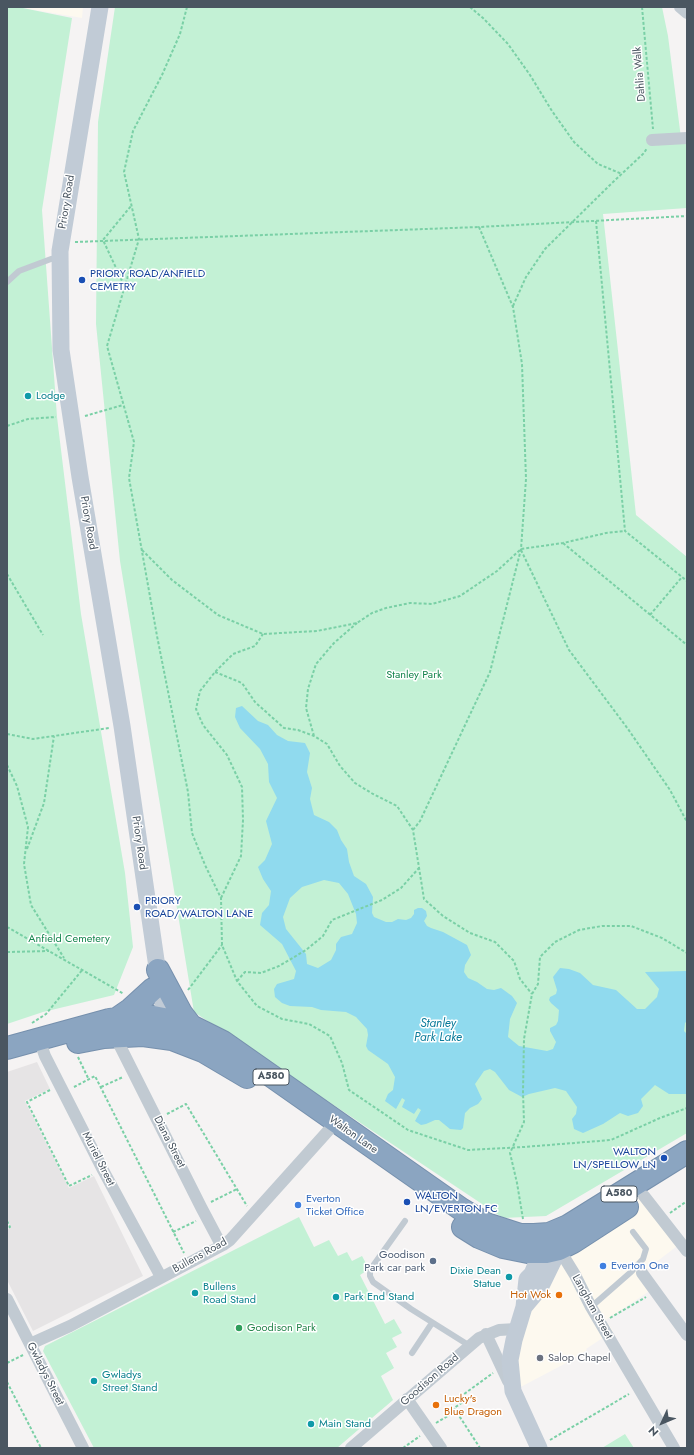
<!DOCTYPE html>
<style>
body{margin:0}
#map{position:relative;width:694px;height:1455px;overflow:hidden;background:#f5f3f3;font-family:Jost,sans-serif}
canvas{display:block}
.frame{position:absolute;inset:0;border:8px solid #4a5661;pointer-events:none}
.north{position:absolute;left:642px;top:1403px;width:40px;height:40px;-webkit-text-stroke:3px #fff;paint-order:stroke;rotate:226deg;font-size:11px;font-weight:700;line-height:16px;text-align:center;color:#4a5661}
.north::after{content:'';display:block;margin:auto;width:14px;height:18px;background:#4a5661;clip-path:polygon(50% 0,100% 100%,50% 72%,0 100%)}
</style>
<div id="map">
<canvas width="694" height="1455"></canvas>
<div class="frame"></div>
<div class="north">N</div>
</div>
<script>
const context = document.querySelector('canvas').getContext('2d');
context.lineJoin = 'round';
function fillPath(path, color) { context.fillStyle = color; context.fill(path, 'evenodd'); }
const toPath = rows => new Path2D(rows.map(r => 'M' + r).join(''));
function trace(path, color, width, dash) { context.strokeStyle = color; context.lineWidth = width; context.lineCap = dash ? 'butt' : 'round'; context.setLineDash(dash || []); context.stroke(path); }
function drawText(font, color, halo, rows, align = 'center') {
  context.font = font + ' Jost,sans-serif'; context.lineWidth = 3; context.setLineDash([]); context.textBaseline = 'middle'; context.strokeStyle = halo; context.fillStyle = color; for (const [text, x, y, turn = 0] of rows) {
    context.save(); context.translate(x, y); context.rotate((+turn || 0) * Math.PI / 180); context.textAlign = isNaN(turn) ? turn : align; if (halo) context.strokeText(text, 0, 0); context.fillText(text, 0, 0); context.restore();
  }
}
fillPath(toPath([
 [18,7,83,7,82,18],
 [644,1196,681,1243,642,1273,654,1288,606,1320,613,1331,586,1349,587,1350,570,1361,513,1391,510,1369,546,1252,612,1216]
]), '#fdf9ef');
fillPath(toPath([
 [37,1062,50,1089,25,1101,69,1188,94,1176,143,1276,33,1331,7,1280,7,1230,11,1227,7,1218,7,1072]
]), '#e6e4e5');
fillPath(toPath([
 [7,7,18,7,72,18,42,210,57,417,81,614,125,873,133,947,114,995,43,1012,7,1024],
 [115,7,662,7,668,36,681,138,687,138,687,208,603,214,636,515,687,557,687,1133,546,1216,503,1218,194,1012,120,561,96,324,98,122],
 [299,1217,314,1247,329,1240,338,1256,347,1252,352,1261,362,1256,369,1269,360,1275,385,1324,394,1319,402,1333,392,1338,397,1347,386,1353,394,1368,381,1376,393,1400,337,1448,94,1448,43,1351,45,1346],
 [625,1434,634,1448,602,1448]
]), '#c3f1d5');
fillPath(toPath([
 [242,706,258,721,268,725,277,735,288,741,305,743,310,753,307,772,312,788,310,799,314,815,329,822,337,830,341,840,347,849,349,862,354,876,366,884,373,897,372,913,374,917,386,922,392,922,398,919,406,920,411,918,414,914,414,910,418,908,422,908,426,911,427,916,424,921,427,926,431,928,443,932,467,945,471,955,465,965,464,972,468,978,477,982,487,989,494,990,501,988,512,996,517,1003,510,1019,508,1037,519,1046,547,1051,553,1049,556,1042,550,1031,550,1028,556,1025,558,1021,559,1010,551,1003,549,1000,550,997,556,994,557,990,553,977,560,968,569,969,580,973,593,985,616,990,637,1009,645,1009,657,997,659,989,645,972,687,971,687,1021,685,1023,684,1031,687,1034,687,1094,669,1094,655,1085,641,1099,643,1106,638,1113,628,1116,620,1113,603,1124,583,1133,574,1129,572,1119,576,1114,577,1107,566,1091,555,1088,529,1094,522,1097,509,1090,495,1072,490,1069,484,1071,475,1084,482,1099,478,1104,470,1108,465,1113,463,1128,461,1130,450,1129,439,1120,435,1120,426,1124,421,1125,415,1121,421,1110,418,1108,414,1114,402,1107,405,1100,402,1098,396,1109,385,1101,388,1094,393,1090,395,1077,388,1064,368,1050,366,1046,368,1035,367,1029,356,1017,346,1012,321,1010,312,1007,290,1006,282,1003,275,997,274,989,277,984,294,979,296,971,282,944,260,925,262,913,269,905,271,891,263,879,258,867,265,860,272,844,266,821,277,798,269,782,268,764,260,749,240,728,235,717,236,708],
 [324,880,339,883,348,894,356,914,357,923,352,934,341,937,336,944,336,950,331,960,318,968,307,964,306,954,286,929,283,917,290,898,302,887]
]), '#90daee');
const highway = toPath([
 [158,970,181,1013,191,1026],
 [118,1018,131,1009,153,989],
 [78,1042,104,1037,143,1035,172,1039,203,1051,247,1077],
 [7,1048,109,1020,136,1016,148,1016,174,1021,191,1026,223,1042,461,1209,486,1224,520,1235,534,1235,549,1234,568,1226,687,1152],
 [463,1227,479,1237,503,1247,528,1252,546,1252,559,1249,573,1242,627,1207]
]);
trace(highway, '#7690ad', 24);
trace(toPath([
 [187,7,180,34,162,75,133,131,124,172,139,239,107,346,134,442,129,478,157,636,188,792,192,833,205,865,221,898,222,945,237,981,257,1006,282,1019,309,1024,330,1036,342,1063,349,1090,408,1130,468,1150,524,1147,611,1140,660,1118,687,1108],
 [266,7,272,7],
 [470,7,483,18,508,44,530,75,552,111,574,142,598,164,622,174],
 [642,7,653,129],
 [596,221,625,531,687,581],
 [75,242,479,227],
 [124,285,103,240,131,206],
 [513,306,526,277,545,249,612,183,644,153,647,148],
 [85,416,123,405],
 [7,426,28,419,56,417],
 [563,543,687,645],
 [142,550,172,580,218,615,263,634,317,631,357,623,372,613,386,608,410,603,432,604,460,596,497,571,521,549,563,543,606,533,625,531],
 [521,550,569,650,628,729,670,790,687,822],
 [7,574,43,635],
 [650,615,682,577],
 [215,672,242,683,255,702,284,728,298,730,314,736,327,744,340,766,355,783,373,794,397,806,413,830,424,899,443,916,470,933,495,942,514,961,520,979,532,994],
 [7,734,33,739,109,728],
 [314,736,306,708,308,689,316,664,334,643,357,623],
 [7,765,17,786,28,827,24,864,31,905,64,958],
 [413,830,420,821,490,672,521,549,526,479,522,364,513,307,479,227,687,216],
 [27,849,44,803,54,736],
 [221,898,241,856,243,820,242,787,227,755,203,725,196,709,200,691,215,672,233,654,255,646,263,634],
 [7,927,124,994],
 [7,952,49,951],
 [237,981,245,972,261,973,279,966,306,950,323,936,332,920,382,900,401,888,419,868],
 [188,990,222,945],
 [32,1023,46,1014,83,969],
 [78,1057,89,1080],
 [74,1087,95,1076,184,1253],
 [101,1087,123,1077],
 [50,1090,27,1102,69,1186,92,1175],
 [167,1114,186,1104,247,1206],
 [211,1202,237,1189],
 [670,1213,687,1201],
 [523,1219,517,1183,510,1153,524,1122,523,1092,524,1039,532,994,538,984,540,957,555,942,579,930,602,926,631,926,662,938,687,953],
 [7,1221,10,1227,7,1229],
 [173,1232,196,1221],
 [610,1318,646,1297],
 [7,1363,23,1355],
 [7,1382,41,1448],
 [455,1411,454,1408,463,1402,460,1397,493,1373],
 [436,1423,456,1411,480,1448],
 [550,1440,629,1394],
 [403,1448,420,1436]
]), '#7ad0a6', 2, [3, 2]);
trace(toPath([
 [7,282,19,271,51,259,59,258],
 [405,1221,370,1270,370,1276,373,1282,411,1309,470,1346],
 [591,1307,631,1272,643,1259,646,1249,633,1232],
 [412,1353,432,1323]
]), '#c1cad2', 6);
trace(toPath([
 [680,7,687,13],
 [652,140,687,138],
 [117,1037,119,1044,201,1207,219,1241,223,1245],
 [39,1039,45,1056,103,1170,161,1277],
 [644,1196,687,1251],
 [559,1249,575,1275,591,1307,674,1448],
 [642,1273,687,1335],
 [7,1299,83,1448],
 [486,1334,508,1381],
 [30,1344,70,1326,223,1245,230,1240,336,1122],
 [407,1399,441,1448],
 [351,1448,479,1338,499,1330,516,1329]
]), '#c1cad2', 12);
trace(toPath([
 [100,7,60,251,61,350,80,477,122,726,158,974,163,990,163,1006,158,1029],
 [524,1307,540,1288,559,1249,554,1241],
 [539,1448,513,1391,510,1360,514,1340,524,1307,527,1279,532,1274,545,1243]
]), '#c1cbd6', 17);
trace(highway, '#8ba5c1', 22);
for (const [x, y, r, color] of [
 [82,280,4,"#1a4fb4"],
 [28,396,4,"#0f9aa8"],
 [137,907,4,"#1a4fb4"],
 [664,1158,4,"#1a4fb4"],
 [407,1202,4,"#1a4fb4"],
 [298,1205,4,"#3f7fe0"],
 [433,1261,4,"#5c6f8a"],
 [603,1266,4,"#3f7fe0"],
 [509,1277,4,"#0f9aa8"],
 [195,1293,4,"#0f9aa8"],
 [559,1295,4,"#e8710a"],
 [336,1297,4,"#0f9aa8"],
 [239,1328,4,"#2e9e5b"],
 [540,1358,4,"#6b7280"],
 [94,1381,4,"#0f9aa8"],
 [436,1405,4,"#e8710a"],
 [311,1424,4,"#0f9aa8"]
]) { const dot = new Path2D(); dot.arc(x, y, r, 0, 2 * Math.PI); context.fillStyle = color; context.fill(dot); trace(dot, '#fff', 1.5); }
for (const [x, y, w] of [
 [271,1077,36],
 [619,1194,36]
]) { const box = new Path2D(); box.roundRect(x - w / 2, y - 8, w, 16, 3); context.fillStyle = '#fff'; context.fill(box); trace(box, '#4a5661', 1); }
drawText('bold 10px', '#4a5661', null, [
 ["A580",271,1077],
 ["A580",619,1194]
]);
drawText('11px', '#4a5661', '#fff', [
 ["Dahlia Walk",640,74,-95],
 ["Priory Road",67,202,-81],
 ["Priory Road",88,523,80],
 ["Priory Road",139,843,82],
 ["Walton Lane",353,1135,35],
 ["Diana Street",169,1142,63],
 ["Muriel Street",98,1159,63],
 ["Bullens Road",200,1256,-29],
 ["Langham Street",592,1307,61],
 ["Gwladys Street",45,1374,63],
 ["Goodison Road",430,1380,-41]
]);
drawText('11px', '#164399', '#fff', [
 ["PRIORY ROAD/ANFIELD",90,274],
 ["CEMETRY",90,287],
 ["PRIORY",145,901],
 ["ROAD/WALTON LANE",145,914],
 ["WALTON",656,1152,"right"],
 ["LN/SPELLOW LN",656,1165,"right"],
 ["WALTON",415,1196],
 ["LN/EVERTON FC",415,1209]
], 'left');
drawText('11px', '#0d838f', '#fff', [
 ["Lodge",36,396],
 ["Dixie Dean",501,1271,"right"],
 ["Statue",501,1284,"right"],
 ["Bullens",203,1287],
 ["Road Stand",203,1300],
 ["Park End Stand",344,1297],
 ["Gwladys",102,1375],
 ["Street Stand",102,1388],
 ["Main Stand",319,1424]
], 'left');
drawText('11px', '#17864f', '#fff', [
 ["Stanley Park",414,675],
 ["Anfield Cemetery",69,939]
]);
drawText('11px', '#366cbe', '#fff', [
 ["Everton",306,1199],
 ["Ticket Office",306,1212],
 ["Everton One",611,1266]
], 'left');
drawText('11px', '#4e5e75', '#fff', [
 ["Goodison",425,1255],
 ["Park car park",425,1268]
], 'right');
drawText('11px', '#c56008', '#fff', [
 ["Hot Wok",551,1295],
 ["Lucky's",444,1399,"left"],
 ["Blue Dragon",444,1412,"left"]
], 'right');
drawText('11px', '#27864d', '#fff', [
 ["Goodison Park",247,1328]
], 'left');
drawText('11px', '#5b616d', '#fff', [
 ["Salop Chapel",548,1358]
], 'left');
drawText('italic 12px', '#0c7c9b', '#fff', [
 ["Stanley",438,1024],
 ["Park Lake",438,1038]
]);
</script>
